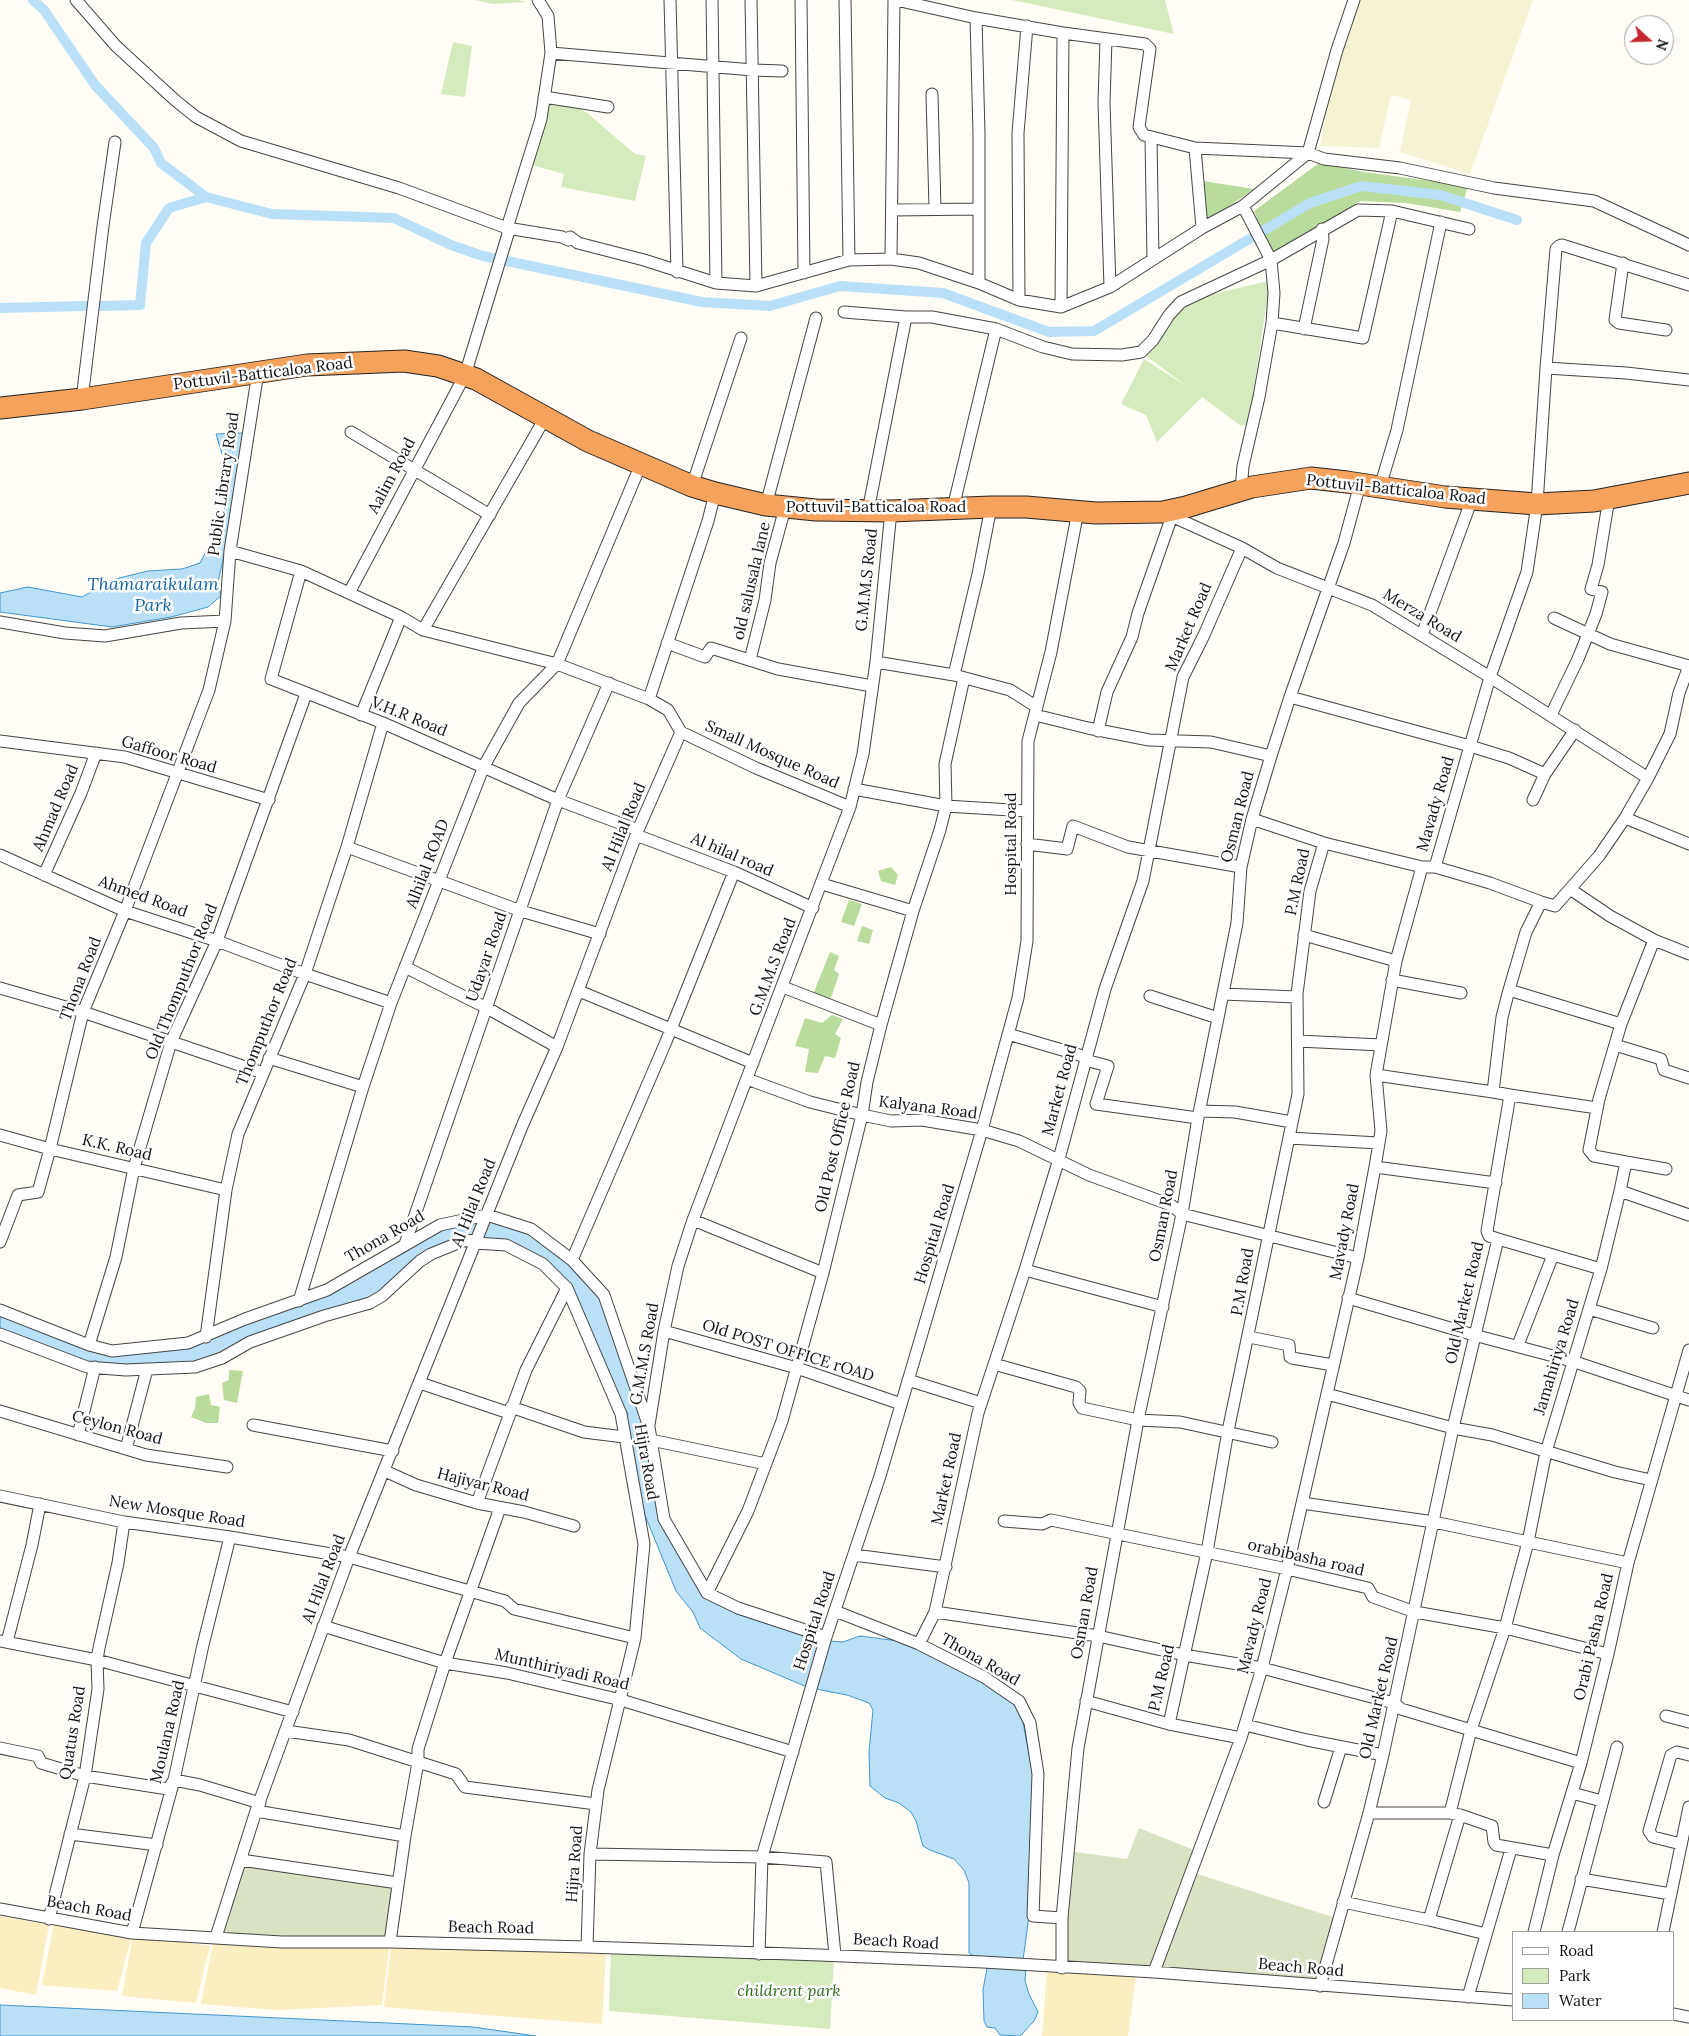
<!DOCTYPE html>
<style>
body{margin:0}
#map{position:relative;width:1689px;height:2036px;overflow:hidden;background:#fffdf5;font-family:Lora,serif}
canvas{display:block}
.legend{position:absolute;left:1512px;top:1931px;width:162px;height:90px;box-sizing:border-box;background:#fff;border:1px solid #a0a0a0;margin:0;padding:6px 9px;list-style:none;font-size:15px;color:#111}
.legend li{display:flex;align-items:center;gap:10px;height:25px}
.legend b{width:25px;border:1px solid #a0a0a0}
.north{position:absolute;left:1624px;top:15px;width:50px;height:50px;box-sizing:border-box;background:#fff;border:1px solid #a0a0a0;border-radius:50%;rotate:110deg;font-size:14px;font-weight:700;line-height:20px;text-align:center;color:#111}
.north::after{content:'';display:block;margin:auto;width:18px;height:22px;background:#c4262e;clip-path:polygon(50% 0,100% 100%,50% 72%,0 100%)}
</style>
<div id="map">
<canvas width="1689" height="2036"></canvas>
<ul class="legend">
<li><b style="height:6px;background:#fff"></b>Road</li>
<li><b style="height:14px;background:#d5ebbd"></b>Park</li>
<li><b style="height:14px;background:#b9e0f7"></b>Water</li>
</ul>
<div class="north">N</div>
</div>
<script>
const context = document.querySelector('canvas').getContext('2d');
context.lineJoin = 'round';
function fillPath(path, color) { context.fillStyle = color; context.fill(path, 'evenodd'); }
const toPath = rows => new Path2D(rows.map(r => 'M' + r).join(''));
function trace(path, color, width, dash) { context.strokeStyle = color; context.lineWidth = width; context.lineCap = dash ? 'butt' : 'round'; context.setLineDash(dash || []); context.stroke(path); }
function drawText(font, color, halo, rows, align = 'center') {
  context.font = font + ' Lora,serif'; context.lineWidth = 5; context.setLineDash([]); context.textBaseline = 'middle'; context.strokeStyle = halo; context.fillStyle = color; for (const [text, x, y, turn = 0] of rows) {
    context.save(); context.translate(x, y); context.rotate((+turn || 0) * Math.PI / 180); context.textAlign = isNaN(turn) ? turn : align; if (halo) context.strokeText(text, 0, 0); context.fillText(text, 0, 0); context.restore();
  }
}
fillPath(toPath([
 [1358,0,1533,0,1470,174,1400,152,1411,100,1391,95,1379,148,1320,146,1340,41]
]), '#f6f3d4');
fillPath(toPath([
 [475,0,518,0,527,2,493,4],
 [1012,0,1165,0,1174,34],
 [453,42,472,46,465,97,441,94],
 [550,105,576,107,586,112,635,154,646,156,635,201,561,187,564,174,532,165],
 [1272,280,1269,285,1249,424,1241,426,1202,397,1157,442,1146,415,1121,404,1144,359,1189,388,1145,355,1181,302],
 [611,1948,834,1959,830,2029,609,2011]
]), '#d5ebbd');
fillPath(toPath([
 [1319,163,1364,172,1468,186,1460,212,1406,203,1360,201,1272,254,1254,211],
 [1203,181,1254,189,1206,222],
 [891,867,898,875,895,885,881,881,878,871],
 [849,900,862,904,854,926,841,922],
 [862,926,873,930,869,944,857,941],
 [830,952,839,956,834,970,839,974,830,1001,813,994],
 [832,1015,843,1019,835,1034,841,1038,835,1058,825,1056,818,1073,805,1072,809,1049,795,1046,805,1018,822,1023],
 [229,1370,243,1371,237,1403,224,1400,222,1383,229,1380],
 [209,1394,211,1405,220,1407,218,1423,206,1423,191,1417,195,1408,196,1397]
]), '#b9dc9c');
fillPath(toPath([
 [0,1916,49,1925,36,1995,0,1988],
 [54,1924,131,1939,117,1991,42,1985],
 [133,1935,210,1946,196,2003,122,1996],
 [213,1943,389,1948,382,2005,276,2010,201,2004],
 [391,1947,606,1952,602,2024,384,2007],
 [1047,1972,1136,1976,1128,2036,1042,2036]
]), '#fbeec1');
fillPath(toPath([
 [1139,1828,1194,1850,1191,1872,1339,1919,1320,1983,1062,1968,1068,1851,1127,1859],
 [241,1860,398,1883,390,1942,216,1937]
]), '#d9e3c4');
const water = toPath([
 [243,433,228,538,218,582,221,596,208,607,171,617,112,627,0,612,0,593,28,587,82,597,115,579,148,571,182,569,200,563,223,519,229,477,216,434,243,433],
 [491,1217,528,1228,601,1292,649,1427,658,1507,707,1593,820,1639,807,1687,741,1659,700,1628,693,1612,676,1591,644,1513,624,1437,628,1414,609,1386,588,1325,543,1264,496,1240,463,1241,421,1259,382,1296,195,1366,98,1367,0,1334,0,1310,113,1351,189,1343,303,1299,440,1225,491,1217],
 [860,1636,898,1641,921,1651,928,1652,1019,1701,1033,1776,1034,1879,1023,1960,983,1962,969,1953,969,1883,964,1870,954,1859,930,1850,923,1846,916,1821,911,1812,899,1803,885,1798,870,1786,869,1752,873,1710,869,1703,847,1695,816,1689,830,1641,843,1642,860,1636],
 [1026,1966,1025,1981,1029,1994,1038,2012,1034,2021,1020,2036,1000,2035,995,2028,987,2027,984,2021,983,1990,987,1968,1026,1966],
 [0,2005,473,2027,536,2036,0,2036,0,2005]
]);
fillPath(water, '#b9e0f7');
trace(water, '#3f96cf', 1);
trace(toPath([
 [33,0,44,10,95,85,154,148,161,163,206,197,272,214,394,218,451,245,483,256,702,302,770,306,840,286,943,293,1049,332,1094,331,1310,203,1361,186,1440,195,1517,220],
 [101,306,140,305,146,243,169,208,206,197],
 [0,308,85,306]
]), '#b9e0f7', 10);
const street = toPath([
 [76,0,116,46,176,101,196,117,241,141,399,188,507,228,562,237,568,240,570,237,578,243,644,260,716,283,756,286,849,260,891,259,919,263,979,283,1019,300,1061,307,1110,287,1202,228,1243,206,1308,153],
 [670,0,677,272],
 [712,0,716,283],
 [751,0,756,286],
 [801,0,804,273],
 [845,0,849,260],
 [896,0,976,18,1063,33,1145,44,1150,49,1139,127,1144,135,1195,148,1308,153],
 [1354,0,1337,50,1308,153,1324,159,1400,168,1494,188,1594,201,1689,245],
 [976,18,979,134,979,283],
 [1106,39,1104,103,1110,287],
 [551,53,753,70,782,71],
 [932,94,935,209],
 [544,97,608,107],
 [1151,138,1153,259],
 [1195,148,1202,228],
 [892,210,979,209],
 [891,259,894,0],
 [1623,263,1615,320,1619,323,1666,330],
 [1019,300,1018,133,1027,26],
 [1061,307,1063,33],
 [844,312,906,317,932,317,996,329,1043,347,1072,354,1122,355,1141,352,1153,340,1169,315,1181,302,1271,260,1358,210,1392,211,1469,229],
 [1272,323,1363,338,1392,211],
 [1304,329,1323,239,1322,229],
 [1546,368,1626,373,1689,380],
 [82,399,103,226,115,142],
 [351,432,490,515],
 [692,486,741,338],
 [1380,487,1397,430,1441,222],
 [1241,491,1243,466,1259,397,1272,323,1274,293,1271,260,1243,206],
 [766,505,816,318],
 [953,508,996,329],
 [868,511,906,317],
 [1167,514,1242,548,1277,568,1372,605,1490,677,1648,778],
 [230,551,301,571,401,617,423,630,557,664,649,699],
 [301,571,271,679,383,723,558,800,638,830],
 [349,593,465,375,508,234,507,228,541,119,551,53,548,16,538,0],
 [1554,618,1610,644,1689,666],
 [0,622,65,633,105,636,181,623,225,621],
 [423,630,545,418],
 [1422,635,1472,499],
 [667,643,705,657,711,648,778,669,872,686],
 [750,660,765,600,770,563,785,508],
 [876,662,954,675,1010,690,1037,707],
 [954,675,978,574,991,507],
 [1290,697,1470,746,1509,758,1545,774],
 [361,715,401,617],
 [1035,715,1088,728,1149,740,1211,742,1271,756],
 [1551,715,1578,659,1596,614,1602,592,1591,589,1598,565,1609,498],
 [1098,731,1107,692,1132,637,1138,613,1172,516],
 [681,732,756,768,850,807],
 [0,741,125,757,269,800],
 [854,789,946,806,1027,811],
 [1533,800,1545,774,1575,730],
 [1625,818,1689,844],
 [1252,819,1324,843,1422,867],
 [636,835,734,872,813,908],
 [1027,844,1067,849,1073,826,1128,847,1241,867],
 [347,847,521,911,600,934],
 [0,855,125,911,217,941,305,974,391,1003],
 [1435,867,1490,883,1541,902],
 [44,875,81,793,96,753],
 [822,884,913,911],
 [1570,889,1610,916,1654,940,1689,954],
 [1304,935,1396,961],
 [405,967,487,1008,557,1047],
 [1392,980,1461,993],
 [783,987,881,1025],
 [0,988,83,1012,263,1073],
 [1509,990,1621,1024],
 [579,991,753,1063],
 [1223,994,1297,997],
 [1150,996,1218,1018],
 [1008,1034,1086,1057],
 [1298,1041,1381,1045],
 [1615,1045,1661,1059,1664,1070,1689,1078],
 [269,1058,363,1087],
 [1085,1060,1108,1066,1096,1104,1198,1118],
 [1376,1075,1493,1092],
 [747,1079,810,1102,862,1115,891,1121,922,1120,982,1130,1019,1141,1089,1175,1171,1205,1182,1214,1358,1258],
 [1510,1095,1597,1108],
 [1200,1111,1235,1112,1292,1122],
 [0,1135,50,1149,226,1190],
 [1289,1138,1379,1143],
 [1626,1162,1666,1169],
 [1375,1167,1496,1183],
 [1620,1191,1689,1215],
 [693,1220,823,1273],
 [1498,1239,1601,1269],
 [0,1242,18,1195,38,1192,50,1149,83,1012,125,911,209,690,225,621,230,551,258,372],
 [475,1243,506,1245,543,1264,567,1288,621,1414,644,1544,635,1638,598,1790,590,1854,587,1947],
 [405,1244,558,800,609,683],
 [572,1260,665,1044,734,872],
 [1025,1270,1163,1307],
 [1348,1298,1474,1335,1572,1361,1689,1400],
 [299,1301,363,1087,391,1003,484,766,519,703,557,664,641,464],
 [1589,1309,1653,1328],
 [0,1310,89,1345,112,1351,188,1343,245,1319,327,1290,440,1225,487,1215,531,1229,572,1260,604,1295,649,1427,664,1519,707,1593,738,1608,826,1637],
 [664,1331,797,1368,901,1404],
 [0,1334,87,1367,126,1370,195,1367,222,1358,250,1342,324,1316,370,1303,382,1296,420,1261,431,1254,463,1241,477,1240],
 [206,1337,226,1190,238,1134,305,974,347,847,383,723],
 [1249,1337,1289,1345,1290,1357,1292,1358,1333,1365],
 [89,1345,116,1257,134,1168,171,1042,217,941,306,694],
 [1518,1345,1553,1255],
 [994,1364,1076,1387,1080,1391,1079,1403,1082,1408,1138,1420,1180,1422,1272,1442],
 [908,1380,981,1403],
 [420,1383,509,1413],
 [1327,1394,1453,1428,1492,1435,1615,1472,1651,1480],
 [511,1407,584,1432,624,1437],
 [0,1411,146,1455,227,1467],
 [253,1425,393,1451],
 [649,1425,664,1331,678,1266,693,1220,850,807,863,754,876,662,891,511],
 [78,1435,95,1367],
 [651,1440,766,1464],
 [126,1449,147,1369],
 [385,1471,416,1485,477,1503,524,1512,574,1526],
 [0,1496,124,1522,230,1537,349,1557,505,1601,514,1609,635,1638],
 [477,1503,526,1370,567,1288],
 [1302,1503,1434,1522,1628,1563],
 [1004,1521,1042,1524,1051,1520,1287,1569,1368,1588,1373,1597,1415,1612,1505,1628,1608,1654],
 [854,1555,946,1567],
 [707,1593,748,1511,782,1421,823,1273,862,1115,867,1082,881,1025,913,911,940,830,946,806,945,764,964,678],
 [835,1611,919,1644,984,1677,1019,1701,1030,1723,1038,1774,1033,1916,1062,1918],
 [935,1612,1098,1636,1184,1655,1262,1668,1394,1703,1401,1709,1581,1763],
 [323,1626,445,1663,507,1673,621,1700,793,1752],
 [0,1641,97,1660,293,1712],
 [7,1642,32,1545,40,1504],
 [919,1644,935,1612,978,1413,1025,1270,1059,1159,1105,989,1143,881,1183,677,1204,635,1242,548],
 [1086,1701,1169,1724,1241,1738],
 [1666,1716,1689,1722],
 [1169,1724,1207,1552,1228,1431,1298,1094,1297,994,1310,891,1324,843],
 [1245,1725,1307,1740,1383,1755],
 [286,1731,349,1740,456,1774,465,1787,596,1804],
 [0,1748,38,1756,41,1763,85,1776,168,1789,174,1780,200,1785,260,1803],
 [1572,1793,1602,1801],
 [1324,1802,1341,1747],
 [256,1811,405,1836],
 [1369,1813,1450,1813,1460,1815,1492,1826,1494,1842,1496,1845,1553,1855],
 [1450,1813,1471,1730,1505,1628,1528,1542,1546,1452,1601,1269,1620,1191,1626,1162,1594,1156,1589,1150,1599,1099,1621,1024,1654,940],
 [70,1834,157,1845],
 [1681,1844,1653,1837,1649,1831,1671,1755,1677,1752,1689,1755],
 [590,1854,762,1857,826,1862,835,1955],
 [241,1860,398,1883],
 [1581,1879,1671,1894],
 [1343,1902,1429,1920,1486,1934],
 [0,1909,132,1933,282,1942,390,1942,587,1947,820,1955,983,1962,1154,1972,1513,2000],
 [49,1919,85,1776,98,1689,97,1660,99,1648,118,1563,124,1522],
 [1429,1920,1460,1815],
 [1534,1932,1553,1855,1581,1763,1608,1654,1628,1563,1689,1350],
 [1568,1932,1617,1747],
 [1663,1932,1689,1807],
 [132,1933,174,1780,203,1645,230,1537],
 [216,1937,256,1811,349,1557,523,1124,557,1047,638,830,681,732,668,710,649,699,708,521,715,493],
 [390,1942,405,1836,418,1762,418,1749,445,1663,500,1508],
 [759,1954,762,1857,826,1637,880,1476,982,1130,1018,998,1027,941,1028,741,1051,652,1078,511],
 [1062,1968,1062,1918,1078,1748,1138,1420,1182,1214,1198,1118,1237,923,1241,867,1252,819,1271,756,1290,697,1344,543,1360,484],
 [1154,1972,1241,1738,1262,1668,1287,1569,1358,1258,1375,1167,1381,1131,1376,1075,1396,961,1422,867,1435,867,1490,677,1527,572,1537,504,1546,368,1556,249,1559,246,1562,245,1689,285],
 [1320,1986,1369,1813,1383,1755,1453,1428,1498,1239,1489,1236,1487,1231,1510,1095,1493,1092,1502,1017,1509,990,1526,932,1541,902,1555,906,1599,856,1625,818,1648,778,1670,734,1679,693,1689,666],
 [1468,1997,1511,1849],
 [1673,2014,1689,2017]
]);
const highway = toPath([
 [0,408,82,399,307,365,404,361,438,366,476,379,588,441,692,486,715,493,766,505,816,510,891,511,991,507,1026,507,1096,513,1163,512,1186,507,1252,487,1311,478,1347,482,1445,497,1537,504,1594,501,1689,483]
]);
trace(street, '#444', 13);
trace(highway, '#222', 23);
trace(street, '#fff', 11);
trace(highway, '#f5a25d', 21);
drawText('16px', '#111', '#fff', [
 ["Pottuvil-Batticaloa Road",263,374,-7],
 ["Aalim Road",392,476,-62],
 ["Public Library Road",224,484,-82],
 ["Pottuvil-Batticaloa Road",1396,490,6],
 ["Pottuvil-Batticaloa Road",876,507],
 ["G.M.M.S Road",867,580,-84],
 ["old salusala lane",752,581,-77],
 ["Merza Road",1422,616,31],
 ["Market Road",1189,627,-67],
 ["V.H.R Road",409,717,22],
 ["Gaffoor Road",169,755,16],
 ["Small Mosque Road",772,755,24],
 ["Mavady Road",1436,804,-74],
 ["Ahmad Road",56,808,-67],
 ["Osman Road",1238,817,-76],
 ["Al Hilal Road",624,827,-68],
 ["Hospital Road",1011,844,-90],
 ["Al hilal road",732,855,23],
 ["Alhilal ROAD",428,864,-69],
 ["P.M Road",1298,882,-78],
 ["Ahmed Road",143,897,20],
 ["Udayar Road",487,957,-71],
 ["G.M.M.S Road",773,967,-69],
 ["Thona Road",81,979,-69],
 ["Old Thomputhor Road",182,982,-68],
 ["Thomputhor Road",267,1022,-68],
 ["Market Road",1060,1090,-75],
 ["Kalyana Road",928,1108,7],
 ["Old Post Office Road",838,1137,-77],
 ["K.K. Road",117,1148,13],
 ["Al Hilal Road",474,1203,-68],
 ["Osman Road",1164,1216,-79],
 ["Mavady Road",1345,1232,-79],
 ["Hospital Road",935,1234,-73],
 ["Thona Road",385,1237,-30],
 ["P.M Road",1243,1282,-80],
 ["Old Market Road",1465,1303,-77],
 ["Old POST OFFICE rOAD",788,1351,17],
 ["G.M.M.S Road",645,1354,-80],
 ["Jamahiriya Road",1557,1357,-73],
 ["Ceylon Road",117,1428,15],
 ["Hijra Road",646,1462,80],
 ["Market Road",947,1479,-78],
 ["Hajiyar Road",483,1485,14],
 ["New Mosque Road",177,1512,9],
 ["orabibasha road",1306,1558,13],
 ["Al Hilal Road",324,1579,-69],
 ["Osman Road",1085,1613,-80],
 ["Hospital Road",815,1621,-72],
 ["Mavady Road",1255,1626,-76],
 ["Orabi Pasha Road",1594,1637,-77],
 ["Thona Road",980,1660,30],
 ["Munthiriyadi Road",562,1670,13],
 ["P.M Road",1162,1678,-77],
 ["Old Market Road",1379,1698,-77],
 ["Moulana Road",168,1732,-77],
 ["Quatus Road",73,1733,-81],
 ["Hijra Road",575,1864,-86],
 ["Beach Road",89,1909,10],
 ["Beach Road",491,1928,1],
 ["Beach Road",896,1942,3],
 ["Beach Road",1301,1968,5]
]);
drawText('italic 16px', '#2f6b1f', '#fff', [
 ["childrent park",789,1991]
]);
drawText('italic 18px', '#1768a6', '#fff', [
 ["Thamaraikulam",153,585],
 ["Park",153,606]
]);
</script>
